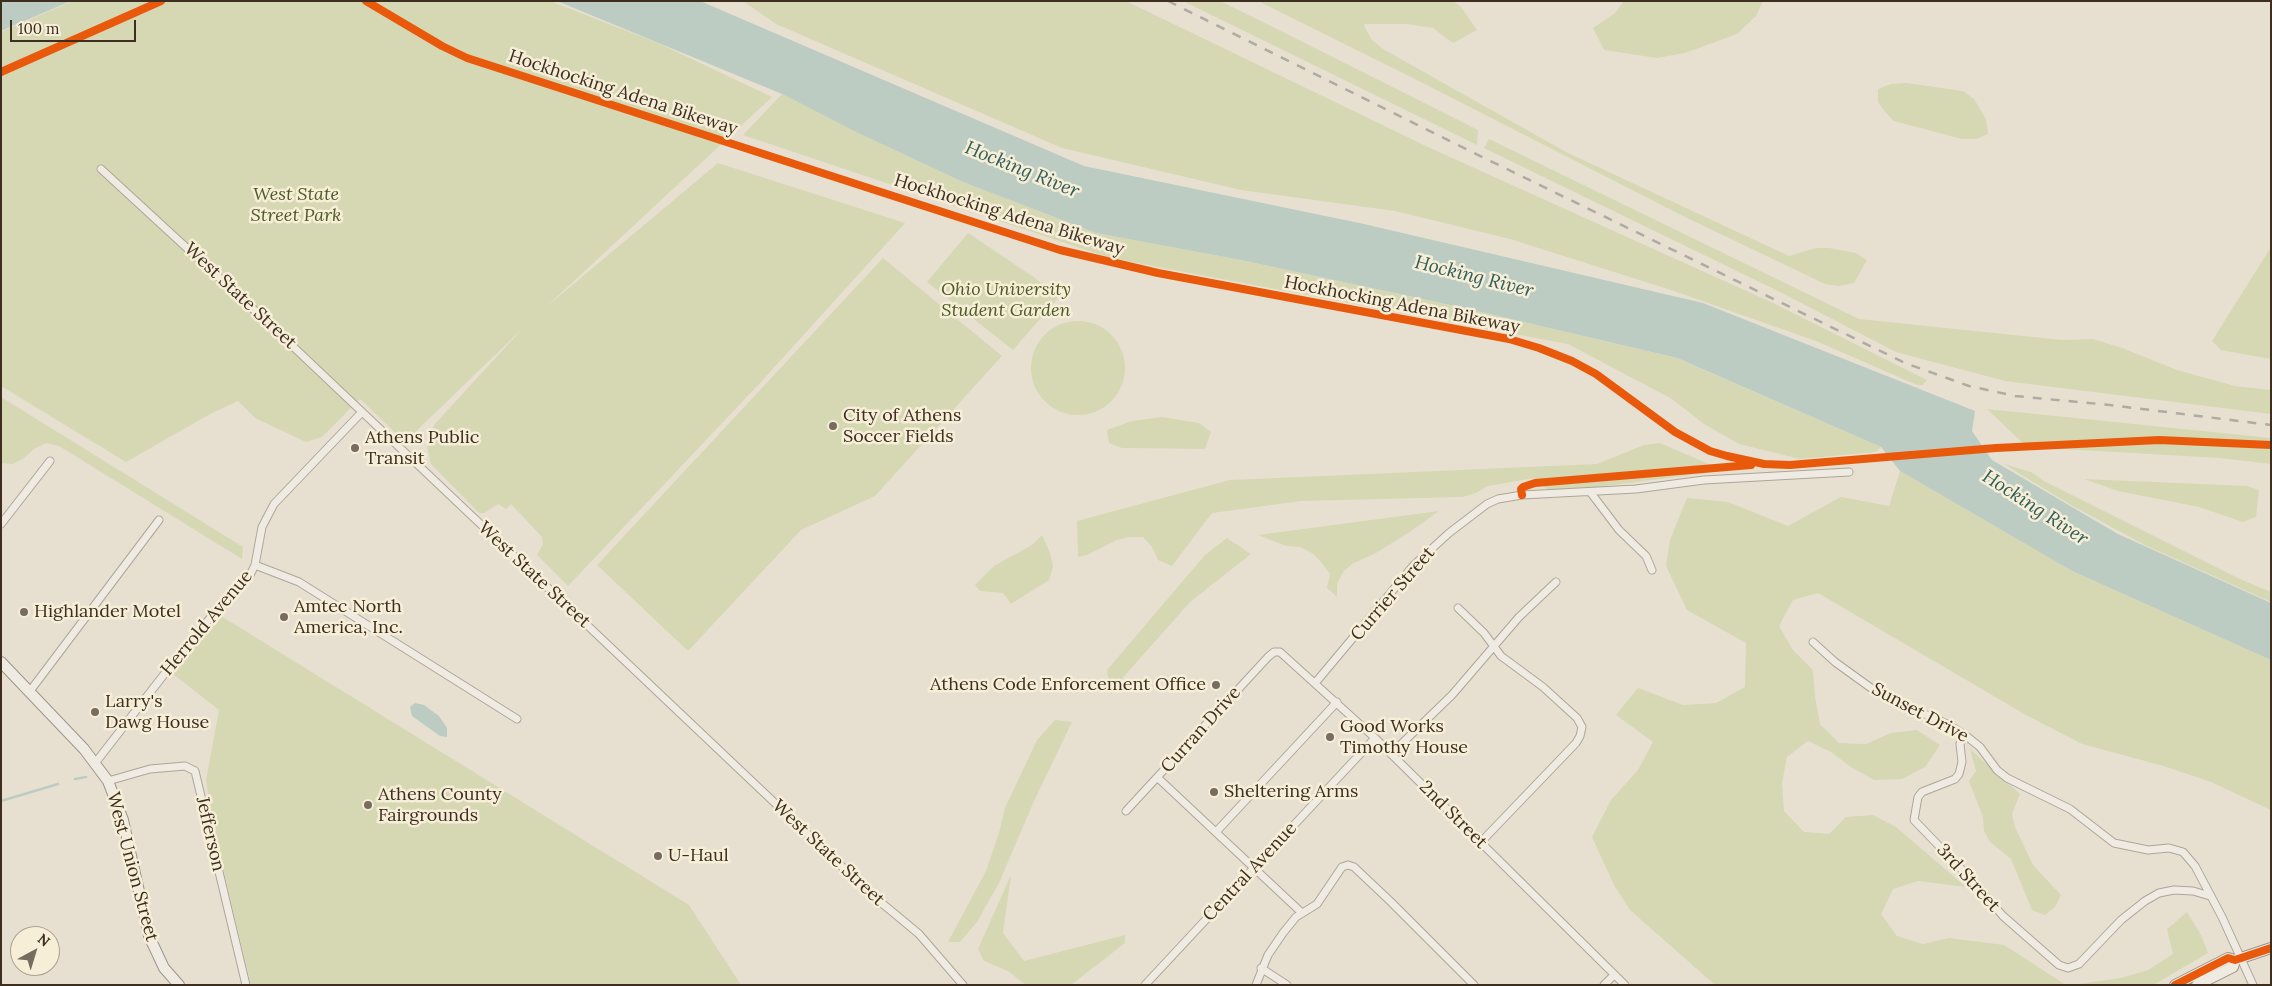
<!DOCTYPE html>
<style>
body{margin:0}
#map{position:relative;width:2272px;height:986px;overflow:hidden;background:#e7e0d1;font-family:Lora,serif}
canvas{display:block}
.frame{position:absolute;inset:0;border:2px solid #3d2e20;pointer-events:none}
.north{position:absolute;left:10px;top:926px;width:50px;height:50px;box-sizing:border-box;background:#f7eed8;border:1px solid #ada18e;border-radius:50%;rotate:39deg;font-size:14px;font-weight:700;line-height:20px;text-align:center;color:#3d2e20}
.north::after{content:'';display:block;margin:auto;width:18px;height:22px;background:#786c5e;clip-path:polygon(50% 0,100% 100%,50% 72%,0 100%)}
.scale{position:absolute;left:10px;top:20px;width:126px;height:22px;box-sizing:border-box;border:2px solid #3d2e20;border-top:0;padding-left:6px;font-size:15px;line-height:18px;white-space:nowrap;color:#3d2e20;-webkit-text-stroke:4px #f7eed8;paint-order:stroke}
</style>
<div id="map">
<canvas width="2272" height="986"></canvas>
<div class="frame"></div>
<div class="north">N</div>
<div class="scale">100 m</div>
</div>
<script>
const context = document.querySelector('canvas').getContext('2d');
context.lineJoin = 'round';
function fillPath(path, color) { context.fillStyle = color; context.fill(path, 'evenodd'); }
const toPath = rows => new Path2D(rows.map(r => 'M' + r).join(''));
function trace(path, color, width, dash) { context.strokeStyle = color; context.lineWidth = width; context.lineCap = dash ? 'butt' : 'round'; context.setLineDash(dash || []); context.stroke(path); }
function drawText(font, color, halo, rows, align = 'center') {
  context.font = font + ' Lora,serif'; context.lineWidth = 5; context.setLineDash([]); context.textBaseline = 'middle'; context.strokeStyle = halo; context.fillStyle = color; for (const [text, x, y, turn = 0] of rows) {
    context.save(); context.translate(x, y); context.rotate((+turn || 0) * Math.PI / 180); context.textAlign = isNaN(turn) ? turn : align; if (halo) context.strokeText(text, 0, 0); context.fillText(text, 0, 0); context.restore();
  }
}
fillPath(toPath([
 [73,1,550,1,658,43,772,97,545,308,718,163,905,223,761,382,568,586,537,555,543,544,542,537,511,504,506,509,498,504,484,513,479,513,431,464,427,446,434,425,523,328,405,442,360,399,322,437,306,442,255,418,238,401,210,414,126,462,1,386,1,32],
 [743,1,1126,1,1428,147,1773,303,1927,380,1923,385,1917,385,1816,341,1671,290,1510,239,1395,211,1241,190,1062,148,776,24],
 [1183,1,1220,1,1271,26,1478,130,1477,145],
 [1258,1,1453,1,1461,7,1477,30,1453,43,1433,28,1407,24,1364,24,1365,28,1372,40,1383,49,1566,152,1789,256,1816,248,1829,248,1856,253,1867,260,1854,283,1839,286,1825,284,1685,217,1413,78],
 [1624,1,1763,1,1756,16,1737,34,1685,53,1657,58,1604,50,1593,28,1615,13],
 [1906,83,1963,91,1974,99,1986,119,1988,134,1976,139,1962,139,1894,121,1885,112,1878,102,1878,89,1891,84],
 [782,94,858,133,963,182,1096,233,1241,260,1460,307,1676,358,1881,447,1876,452,1800,459,1739,444,1704,424,1672,399,1568,344,1110,258,743,135],
 [1489,139,1859,319,2062,340,2093,339,2122,348,2177,370,2235,386,2271,390,2271,414,2005,381,1896,352,1782,293,1484,148],
 [968,233,1035,278,1058,298,1013,350,927,282],
 [2271,247,2271,359,2221,350,2212,341],
 [883,258,1002,356,875,496,801,530,688,651,597,565],
 '1031 368a47 47 0 1 1 94 0a47 47 0 1 1-94 0Z',
 [1,397,243,547,242,559,59,446,46,443,34,449,24,458,13,464,1,463],
 [1987,409,2271,438,2271,464,2220,458,2027,447],
 [1162,417,1199,423,1211,432,1205,449,1122,448,1109,443,1107,430,1132,421],
 [1660,443,1711,465,1706,473,1551,493,1534,478,1488,486,1476,493,1462,497,1301,501,1212,513,1172,566,1158,560,1152,547,1143,537,1129,537,1117,540,1087,555,1078,557,1077,521,1230,480,1597,464,1644,445],
 [2004,464,2031,472,2044,481,2242,580,2271,592,2271,602,2145,545,2071,505],
 [1900,471,2072,571,2271,660,2271,810,2211,782,2160,765,2082,744,2026,715,1818,593,1793,600,1779,626,1793,650,1813,670,1815,697,1820,724,1839,743,1866,744,1891,733,1917,730,1940,745,1925,767,1902,779,1874,780,1851,767,1831,752,1808,741,1787,757,1782,783,1784,811,1804,832,1829,834,1846,817,1873,815,1896,827,1966,887,1918,881,1893,889,1881,914,1897,936,1923,944,1949,938,2004,945,2066,985,1715,985,1630,910,1614,885,1592,837,1611,800,1638,770,1653,742,1616,715,1638,688,1683,705,1716,703,1745,687,1746,643,1687,610,1666,566,1670,540,1687,498,1728,502,1788,526,1841,497,1889,506],
 [2084,479,2247,486,2259,490,2256,517,2243,522,2199,507,2118,491],
 [1439,511,1411,531,1376,553,1352,564,1343,572,1337,584,1337,597,1327,588,1330,574,1321,562,1312,553,1300,547,1286,546,1258,535],
 [1042,535,1050,553,1053,567,1049,580,1011,604,1003,593,980,591,975,585,994,566,1032,545],
 [1227,538,1251,554,1190,602,1120,681,1111,695,1107,670,1205,555],
 [221,616,689,905,741,985,251,985,214,830,206,780,219,710,173,674],
 [1055,720,1072,722,1034,801,999,883,977,922,960,942,948,942,986,871,999,833,1005,808,1037,740],
 [1970,749,2020,794,2012,814,2015,827,2033,865,2061,895,2055,907,2045,915,2032,910,2011,859,1990,842,1984,831,1983,817,1969,781,1976,771],
 [1011,875,1003,933,1024,961,1125,935,1125,943,1071,985,1026,985,1008,971,984,961,978,949],
 [2187,912,2201,935,2208,953,2153,985,2072,985,2121,978,2148,970,2173,954,2167,929]
]), '#d6d7b3');
fillPath(toPath([
 [1,1,71,1,1,31],
 [557,1,700,1,1084,166,1364,224,1703,303,1975,411,1972,431,1992,460,2118,534,2271,603,2271,660,2072,571,1900,471,1881,447,1677,358,1460,307,1241,260,1096,233,963,182,858,133,782,94],
 [415,703,424,705,439,716,447,728,447,737,440,736,412,716,410,707]
]), '#bcccc2');
fillPath(toPath([
 [1986,447,1989,452,1888,459,1883,454]
]), '#e7e0d1');
trace(toPath([
 [75,779,86,777],
 [1,801,58,784]
]), '#bcccc2', 2.5);
const street = toPath([
 [101,169,264,319,872,895,919,934,963,985],
 [1591,493,1619,530,1646,556,1652,570],
 [1,524,50,461],
 [255,565,299,582,517,719],
 [1458,608,1484,633,1501,656,1543,687,1577,718,1582,727,1580,736,1576,743,1480,843],
 [1813,642,1835,662,1878,693,1947,724,1965,735,1980,747,1997,770,2007,778,2070,809,2114,843,2148,850,2169,848,2183,852,2195,866,2222,917,2253,985],
 [1316,682,1414,565,1449,533,1487,504,1498,499,1522,495,1636,489,1704,480,1849,472],
 [30,691,159,520],
 [1965,735,1960,744,1962,762,1959,774,1955,779,1922,792,1918,797,1914,820,1966,874,2003,916,2059,965,2068,968,2079,964,2121,920,2145,901,2159,893,2174,890,2193,891,2210,896],
 [1391,754,1452,695,1519,617,1556,582],
 [96,762,183,650,223,603,249,577,255,565,262,527,274,504,362,412],
 [1158,778,1302,913],
 [108,781,150,769,185,766,195,771,246,985],
 [1126,811,1268,657,1274,652,1280,652,1375,738,1625,985],
 [1216,832,1337,702],
 [1261,968,1287,985],
 [1145,985,1375,738],
 [1256,985,1268,955,1283,933,1296,917,1317,904,1342,867,1348,865,1354,867,1390,901,1474,985],
 [1604,985,1614,975]
]);
const secondary = toPath([
 [1,662,84,749,108,781,123,820,149,936,164,968,179,985],
 [2175,985,2228,958,2235,960,2271,948],
 [2197,985,2233,967,2235,960]
]);
trace(street, '#ada599', 9);
trace(secondary, '#9c958a', 12);
trace(street, '#efebe3', 7);
trace(secondary, '#efebe3', 10);
trace(toPath([
 [1168,1,1474,153,1905,363,1969,386,2015,396,2110,405,2271,425]
]), '#afaaa2', 2.5, [9, 9]);
trace(toPath([
 [366,1,442,46,467,58,1060,250,1158,273,1509,339,1539,348,1572,361,1596,374,1675,432,1710,451,1727,456,1764,464,1790,465,1996,448,2159,440,2271,445],
 [1,72,161,1],
 [1522,495,1521,489,1523,487,1535,483,1751,465],
 [2175,985,2228,958,2235,960,2271,948]
]), '#e8590c', 8);
for (const [x, y, r, color] of [
 [833,426,5,"#786c5e"],
 [355,448,5,"#786c5e"],
 [24,612,5,"#786c5e"],
 [284,617,5,"#786c5e"],
 [1216,685,5,"#786c5e"],
 [95,712,5,"#786c5e"],
 [1330,737,5,"#786c5e"],
 [1214,792,5,"#786c5e"],
 [368,805,5,"#786c5e"],
 [658,856,5,"#786c5e"]
]) { const dot = new Path2D(); dot.arc(x, y, r, 0, 2 * Math.PI); context.fillStyle = color; context.fill(dot); trace(dot, '#f7eed8', 2); }
drawText('18px', '#3d2e20', '#f7eed8', [
 ["Hockhocking Adena Bikeway",623,93,18],
 ["Hockhocking Adena Bikeway",1009,215,17],
 ["West State Street",240,296,43],
 ["Hockhocking Adena Bikeway",1402,305,11],
 ["West State Street",534,575,43],
 ["Currier Street",1393,594,-49],
 ["Herrold Avenue",207,623,-50],
 ["Sunset Drive",1920,713,28],
 ["Curran Drive",1201,730,-48],
 ["2nd Street",1453,815,45],
 ["Jefferson",210,834,77],
 ["West State Street",828,853,43],
 ["West Union Street",132,867,75],
 ["Central Avenue",1250,872,-47],
 ["3rd Street",1968,878,48]
]);
drawText('italic 18px', '#4d5a26', '#f7eed8', [
 ["West State",296,195],
 ["Street Park",296,216],
 ["Ohio University",1006,290],
 ["Student Garden",1006,311]
]);
drawText('18px', '#3d2e20', '#f7eed8', [
 ["City of Athens",843,416],
 ["Soccer Fields",843,437],
 ["Athens Public",365,438],
 ["Transit",365,459],
 ["Amtec North",294,607],
 ["America, Inc.",294,628],
 ["Highlander Motel",34,612],
 ["Athens Code Enforcement Office",1206,685,"right"],
 ["Larry's",105,702],
 ["Dawg House",105,723],
 ["Good Works",1340,727],
 ["Timothy House",1340,748],
 ["Sheltering Arms",1224,792],
 ["Athens County",378,795],
 ["Fairgrounds",378,816],
 ["U-Haul",668,856]
], 'left');
drawText('italic 19px', '#2f5d5a', '#f7eed8', [
 ["Hocking River",1022,170,22],
 ["Hocking River",1474,277,14],
 ["Hocking River",2035,508,33]
]);
</script>
